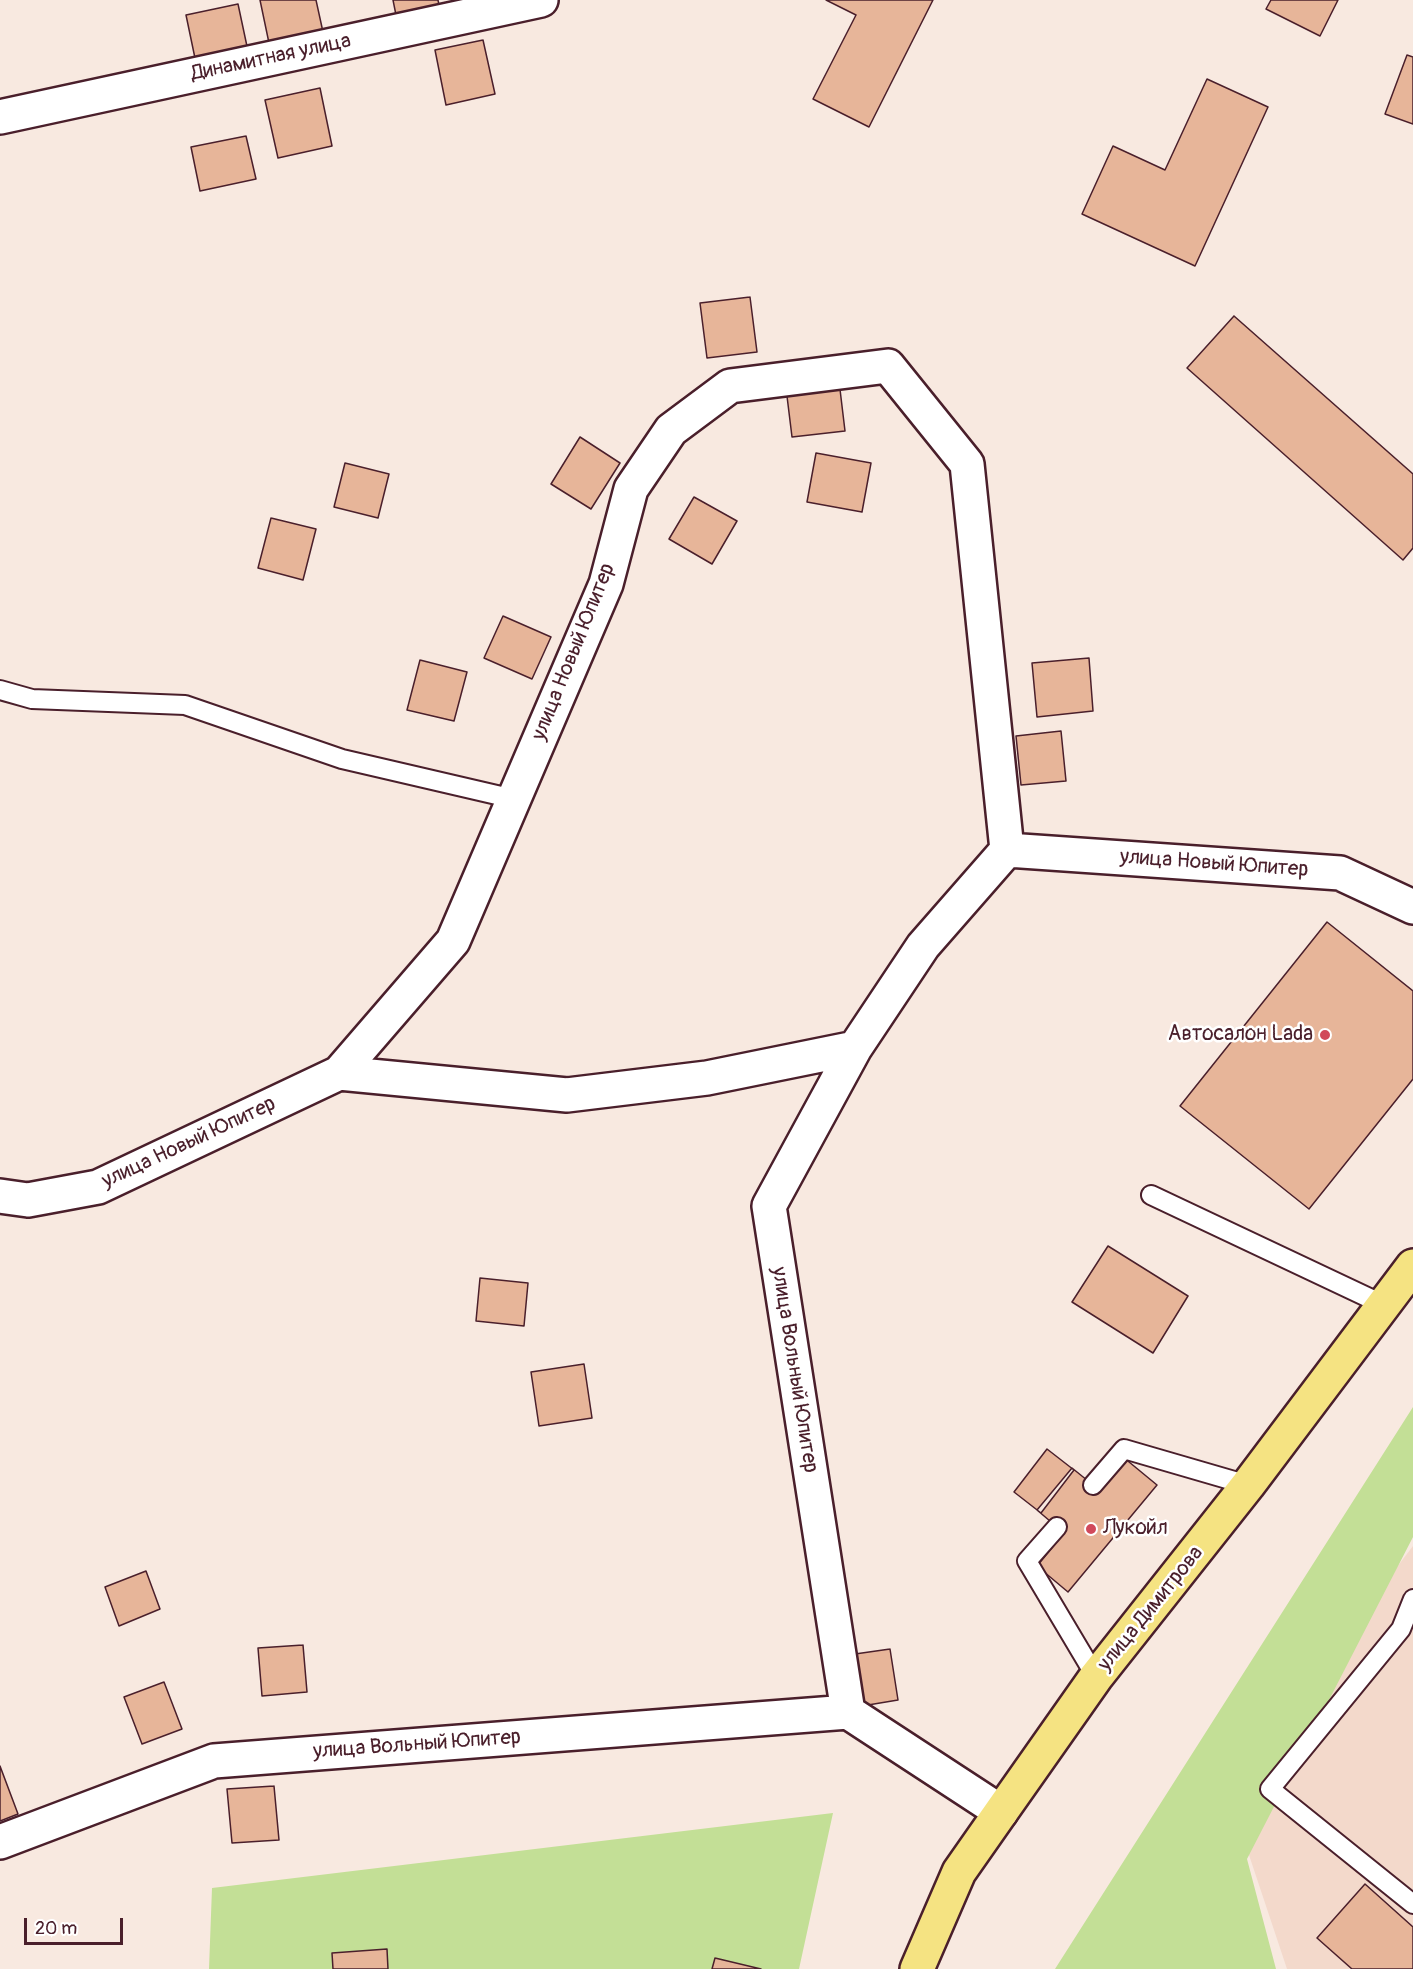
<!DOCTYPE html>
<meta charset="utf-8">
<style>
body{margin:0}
#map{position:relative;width:1413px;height:1969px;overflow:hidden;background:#f8e9e0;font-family:Pangolin,sans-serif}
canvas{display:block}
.scale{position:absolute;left:24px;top:1918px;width:99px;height:27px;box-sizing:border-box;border:3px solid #4a1f2b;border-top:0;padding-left:8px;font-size:18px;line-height:21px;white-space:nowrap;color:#4a1f2b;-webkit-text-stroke:4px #fff;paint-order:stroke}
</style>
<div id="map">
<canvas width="1413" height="1969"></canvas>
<div class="scale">20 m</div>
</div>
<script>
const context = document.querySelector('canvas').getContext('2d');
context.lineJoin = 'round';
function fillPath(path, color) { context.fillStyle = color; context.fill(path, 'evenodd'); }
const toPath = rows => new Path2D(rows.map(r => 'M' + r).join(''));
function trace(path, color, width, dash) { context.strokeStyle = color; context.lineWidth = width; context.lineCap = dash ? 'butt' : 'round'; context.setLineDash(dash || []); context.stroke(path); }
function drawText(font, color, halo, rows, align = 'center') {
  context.font = font + ' Pangolin,sans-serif'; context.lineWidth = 5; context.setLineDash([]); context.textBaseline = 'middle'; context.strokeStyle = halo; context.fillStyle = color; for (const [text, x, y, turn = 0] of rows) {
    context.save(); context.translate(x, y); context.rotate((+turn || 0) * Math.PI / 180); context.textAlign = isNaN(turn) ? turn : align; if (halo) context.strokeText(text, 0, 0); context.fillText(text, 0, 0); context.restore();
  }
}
fillPath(toPath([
 [1413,1546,1413,1969,1287,1969,1227,1789]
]), '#f3d9cb');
fillPath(toPath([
 [1413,1407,1413,1537,1247,1859,1276,1969,1055,1969],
 [833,1813,799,1969,209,1969,212,1888]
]), '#c3df96');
const building = toPath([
 [260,0,316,0,323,32,269,43,260,0],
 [393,0,438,0,439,5,396,15,393,0],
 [826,0,933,0,869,127,813,99,856,15,826,0],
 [1271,0,1338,0,1320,36,1266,9,1271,0],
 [238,4,248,51,196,63,186,15,238,4],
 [483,40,495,94,446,105,435,50,483,40],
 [1407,55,1413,57,1413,124,1385,114,1407,55],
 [1207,79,1268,107,1195,266,1082,214,1113,146,1165,170,1207,79],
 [320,88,332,146,278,158,265,100,320,88],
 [246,136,256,179,200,191,191,147,246,136],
 [750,297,757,352,707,358,700,303,750,297],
 [1234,316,1413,474,1413,548,1403,560,1187,368,1234,316],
 [839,381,845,431,792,437,786,388,839,381],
 [580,437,620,463,591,509,551,484,580,437],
 [816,453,871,463,862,512,807,502,816,453],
 [345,463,389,474,378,518,334,507,345,463],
 [694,497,737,521,712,564,669,539,694,497],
 [271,518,316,529,303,580,258,568,271,518],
 [503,616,551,637,532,679,484,658,503,616],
 [1089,658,1093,711,1037,717,1032,663,1089,658],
 [420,660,467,672,454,721,407,710,420,660],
 [1061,731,1066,781,1021,785,1016,736,1061,731],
 [1327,922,1413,991,1413,1079,1309,1209,1180,1106,1327,922],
 [1108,1246,1188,1296,1153,1353,1072,1302,1108,1246],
 [480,1278,528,1283,524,1326,476,1321,480,1278],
 [584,1364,592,1418,539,1426,531,1372,584,1364],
 [1047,1449,1074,1470,1041,1513,1014,1492,1047,1449],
 [1123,1457,1157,1485,1068,1592,1037,1566,1064,1533,1037,1510,1072,1468,1098,1489,1123,1457],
 [146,1571,160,1609,119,1626,105,1587,146,1571],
 [303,1645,307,1692,262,1696,258,1648,303,1645],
 [890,1649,898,1700,856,1707,848,1655,890,1649],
 [164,1682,182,1729,142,1744,124,1697,164,1682],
 [0,1766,18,1814,0,1821,0,1766],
 [274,1786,279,1840,232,1843,227,1789,274,1786],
 [1365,1884,1413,1927,1413,1969,1352,1969,1317,1938,1365,1884],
 [387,1949,388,1969,333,1969,332,1953,387,1949],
 [715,1958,761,1969,712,1969,715,1958]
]);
fillPath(building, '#e7b599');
trace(building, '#4a1f2b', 1.5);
const service = toPath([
 [0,690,32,699,185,705,342,759,514,799],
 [1151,1195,1384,1305],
 [1093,1485,1124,1449,1248,1485],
 [1057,1527,1027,1561,1096,1677],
 [1413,1599,1401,1629,1270,1789,1413,1904]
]);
const minor = toPath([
 [0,117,541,0],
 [855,1048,769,1206,848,1712,1001,1812],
 [339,1073,567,1095,707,1078,855,1048,923,946,1007,850],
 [0,1196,28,1200,98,1187,339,1073,453,941,606,584,631,489,671,430,730,386,888,366,967,464,1007,850,1340,873,1413,907],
 [0,1842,214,1761,848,1712]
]);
const primary = toPath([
 [917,1969,959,1872,1001,1812,1096,1677,1248,1485,1413,1266]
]);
trace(service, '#4a1f2b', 22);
trace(minor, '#4a1f2b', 38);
trace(primary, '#4a1f2b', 38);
trace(service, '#fff', 18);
trace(minor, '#fff', 33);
trace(primary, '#f5e382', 33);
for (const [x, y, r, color] of [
 [1325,1035,6,"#d1495b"],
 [1091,1529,6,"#d1495b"]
]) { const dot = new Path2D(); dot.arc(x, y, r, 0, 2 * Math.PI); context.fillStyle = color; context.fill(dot); trace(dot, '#fff', 2); }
drawText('21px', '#4a1f2b', '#fff', [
 ["Динамитная улица",271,58,-12],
 ["улица Новый Юпитер",574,652,-68],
 ["улица Новый Юпитер",1214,864,4],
 ["улица Новый Юпитер",189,1143,-25],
 ["улица Вольный Юпитер",794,1370,81],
 ["улица Димитрова",1151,1609,-51],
 ["улица Вольный Юпитер",417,1745,-4]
]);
drawText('21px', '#4a1f2b', '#fff', [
 ["Автосалон Lada",1313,1035],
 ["Лукойл",1103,1529,"left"]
], 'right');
</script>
